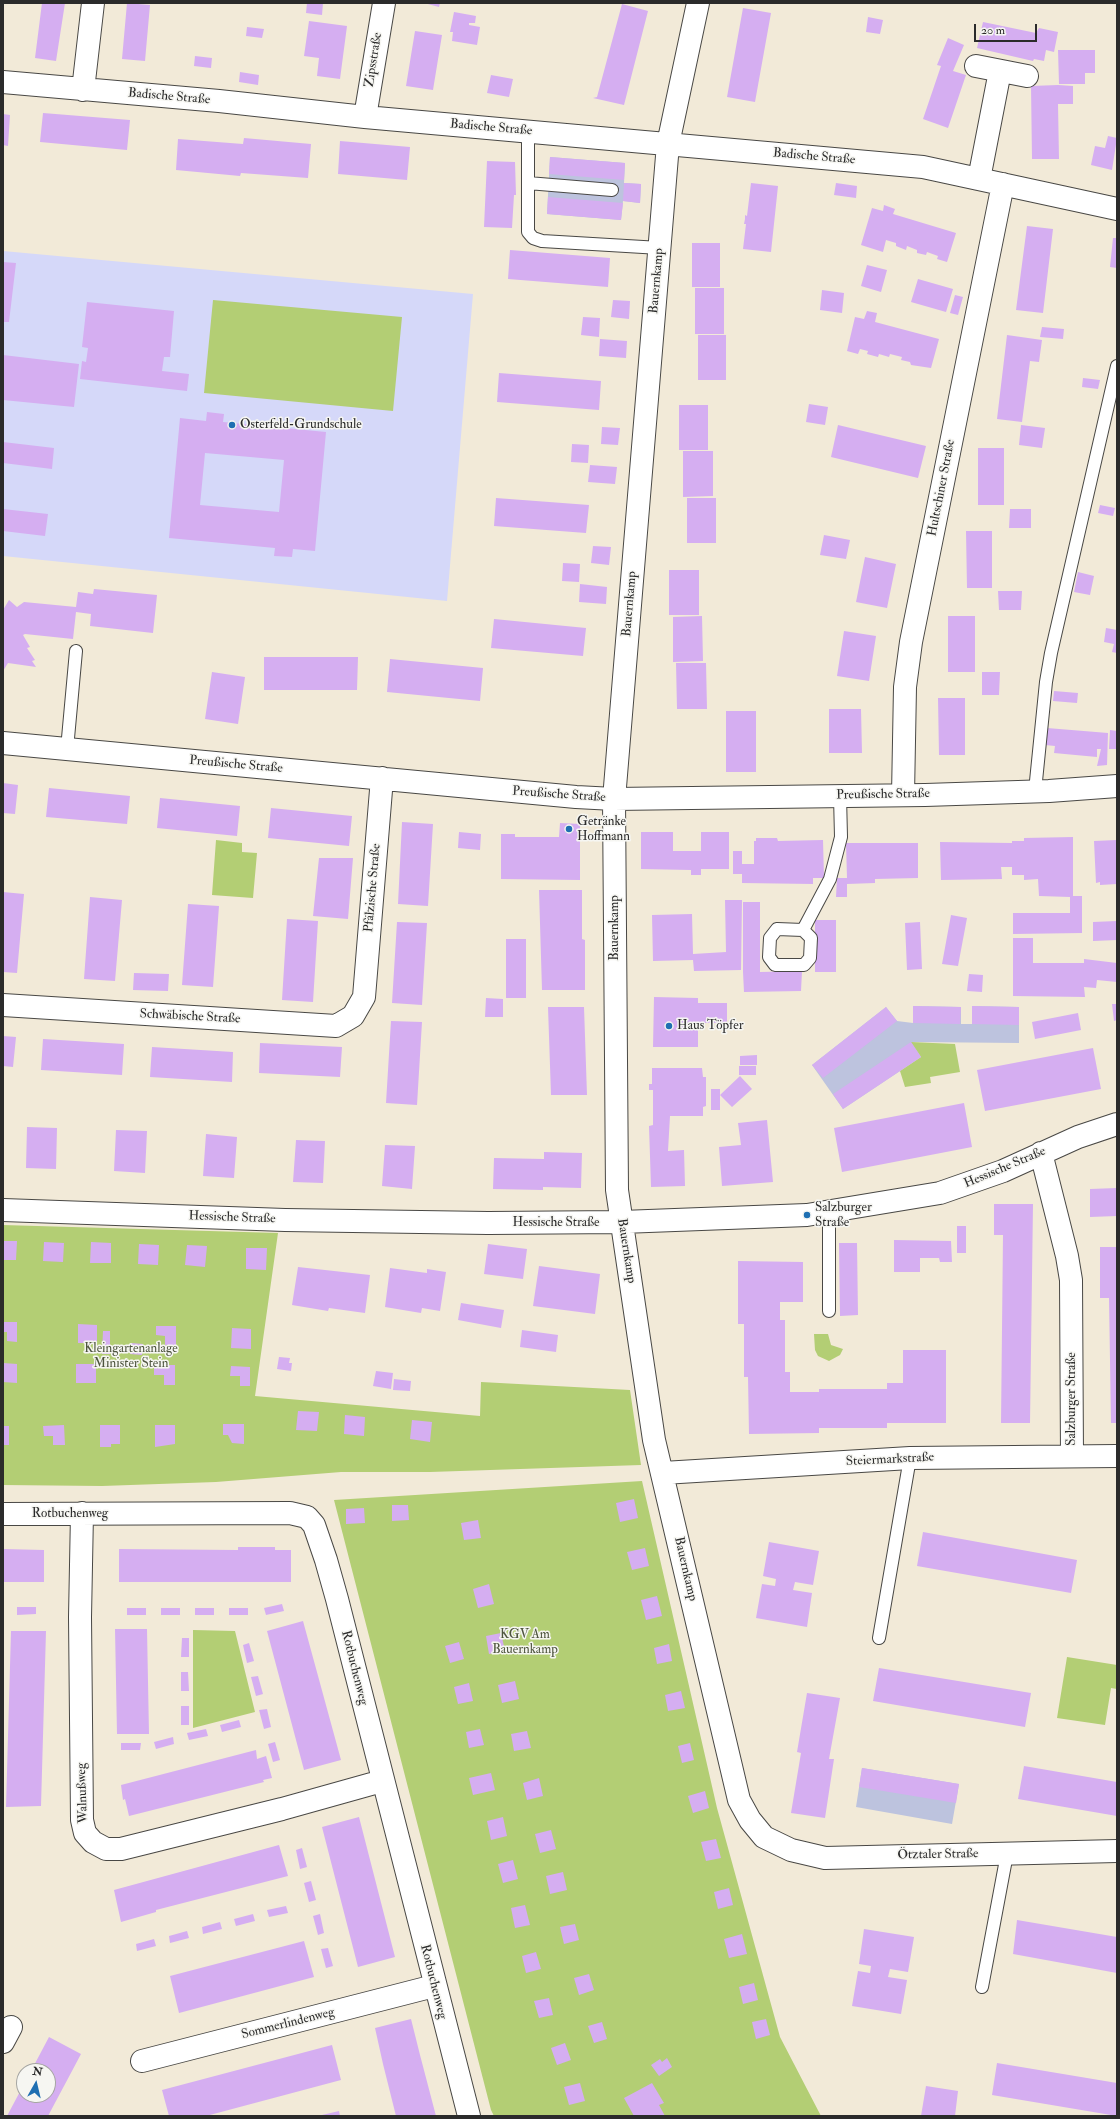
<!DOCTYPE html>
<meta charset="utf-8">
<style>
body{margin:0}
#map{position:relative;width:1120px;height:2119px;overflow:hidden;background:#f2ead8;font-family:"IM FELL Double Pica",serif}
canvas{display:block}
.frame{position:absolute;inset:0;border:4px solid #2b2b2b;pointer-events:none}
.north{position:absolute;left:16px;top:2063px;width:40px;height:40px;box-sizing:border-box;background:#f6f6f2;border:1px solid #a5a5a2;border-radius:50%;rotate:8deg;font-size:11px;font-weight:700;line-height:16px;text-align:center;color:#2b2b2b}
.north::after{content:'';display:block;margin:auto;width:14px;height:18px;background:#1f6fb2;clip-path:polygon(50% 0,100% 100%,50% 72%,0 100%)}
.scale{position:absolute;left:974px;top:24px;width:63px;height:18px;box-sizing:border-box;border:2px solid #2b2b2b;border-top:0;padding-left:5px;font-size:12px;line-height:14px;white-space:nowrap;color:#2b2b2b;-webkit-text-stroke:3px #f6f6f2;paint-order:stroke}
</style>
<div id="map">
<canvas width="1120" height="2119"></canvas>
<div class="frame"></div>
<div class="north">N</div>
<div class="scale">20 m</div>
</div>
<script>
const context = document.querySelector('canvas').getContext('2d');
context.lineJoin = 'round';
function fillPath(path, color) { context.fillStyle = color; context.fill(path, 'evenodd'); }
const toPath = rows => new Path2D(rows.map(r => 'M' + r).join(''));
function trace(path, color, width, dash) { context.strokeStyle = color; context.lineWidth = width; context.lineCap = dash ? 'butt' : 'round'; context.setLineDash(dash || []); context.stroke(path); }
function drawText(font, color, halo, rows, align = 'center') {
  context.font = font + ' "IM FELL Double Pica",serif'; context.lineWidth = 3; context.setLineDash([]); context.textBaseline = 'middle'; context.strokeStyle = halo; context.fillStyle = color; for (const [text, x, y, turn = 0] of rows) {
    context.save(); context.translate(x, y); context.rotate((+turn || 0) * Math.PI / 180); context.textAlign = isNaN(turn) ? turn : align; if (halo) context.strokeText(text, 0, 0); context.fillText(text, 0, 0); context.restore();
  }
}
fillPath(toPath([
 [3,251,473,294,447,601,3,556]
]), '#d5d8f9');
fillPath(toPath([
 [550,157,625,163,624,183,641,184,640,203,623,201,621,220,547,214],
 [913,1006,961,1007,961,1024,972,1024,972,1006,1019,1007,1019,1043,912,1042,921,1057,843,1109,812,1065,886,1007,897,1021,913,1023],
 [862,1768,959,1784,952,1824,856,1807]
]), '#bdc3de');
fillPath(toPath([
 [213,300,402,317,393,411,204,393],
 [216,840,242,843,242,852,257,853,253,898,212,895],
 [911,1042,955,1044,960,1072,930,1077,931,1083,905,1087,900,1071,921,1057],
 [3,1225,278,1233,255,1396,480,1416,481,1382,630,1390,641,1465,430,1472,341,1472,216,1482,102,1486,3,1485],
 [814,1334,828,1334,831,1345,843,1349,840,1355,829,1361,818,1356,815,1350],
 [642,1481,717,1808,780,2037,821,2116,494,2116,491,2110,334,1500],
 [193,1630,235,1631,255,1712,193,1728],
 [1067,1657,1117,1665,1117,1689,1111,1688,1105,1725,1057,1718]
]), '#b3ce74');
fillPath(toPath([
 [42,3,65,3,56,61,35,58],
 [127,3,150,5,145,61,122,59],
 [307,3,323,3,322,15,306,13],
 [424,3,440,3,439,7],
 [622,4,648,11,624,105,593,98,597,97],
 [743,8,771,13,755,102,727,97],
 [454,12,476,16,475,23,469,23,469,25,480,27,477,45,452,41,453,32,450,32],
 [868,17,883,20,880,34,866,32],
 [309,21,347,26,340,79,317,76,319,58,304,56],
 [983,22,1036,33,1039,28,1058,32,1054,52,1046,50,1044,61,1034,59,1033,61,977,48],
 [247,27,264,29,262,38,246,36],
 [415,31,442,35,433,90,406,86],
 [948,38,964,45,953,71,966,75,948,128,923,119,941,66,937,65],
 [1058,50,1095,50,1095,73,1085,73,1085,84,1059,84],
 [195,56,212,58,211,68,194,66],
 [240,72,259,75,258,85,239,82],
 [491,75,513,79,509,97,487,93],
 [1058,85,1073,86,1073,104,1058,104,1059,159,1032,159,1031,86],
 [43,113,130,120,127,150,40,142],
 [3,114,10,115,8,146,3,145],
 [1108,136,1117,138,1112,170,1091,165,1095,146,1105,148],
 [244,138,311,144,308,178,241,173,240,176,176,170,178,139,243,144],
 [340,141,410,147,407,180,338,174],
 [550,157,625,163,624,180,549,174],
 [487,161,515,162,516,195,514,195,512,228,484,227],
 [624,183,641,184,640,203,623,201],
 [751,183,778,186,771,252,743,249,746,224,744,224,745,219,745,215,747,216],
 [836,183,857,186,856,198,834,195],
 [548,197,623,203,621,220,547,214],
 [884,205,895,209,893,214,956,233,947,262,937,259,938,256,927,252,926,255,917,253,917,250,907,246,906,250,896,246,896,243,886,240,883,252,861,245,872,208,883,211],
 [1027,226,1053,229,1043,313,1016,310],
 [1113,238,1117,238,1117,268,1110,267],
 [692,243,720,243,720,287,692,287],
 [510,250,610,258,608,287,508,279],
 [3,262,16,263,9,322,3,322],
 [867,265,887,270,881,292,861,286],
 [918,279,953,289,946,312,911,302],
 [695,288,724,288,724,334,695,334],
 [822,290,844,293,842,313,820,310],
 [955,295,963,297,958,315,950,313],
 [613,300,630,301,629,319,611,317],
 [87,302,174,311,170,357,164,357,162,371,189,374,187,391,80,379,82,361,86,362,88,348,82,347],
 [867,311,877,313,875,322,939,339,931,368,911,365,910,362,901,360,902,357,890,354,889,357,879,354,878,357,867,354,868,351,860,349,858,354,847,351,855,317,864,319],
 [583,317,600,318,599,337,581,335],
 [1042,327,1064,329,1063,339,1040,337],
 [698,335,726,335,726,380,698,380],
 [1007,335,1042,340,1039,362,1030,361,1022,422,997,419],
 [600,339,627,341,626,358,599,356],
 [3,355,79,364,74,407,3,400],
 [499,373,601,381,599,410,497,402],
 [1083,378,1100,380,1098,389,1082,387],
 [809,404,828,407,825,425,806,422],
 [679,405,708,405,708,450,679,450],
 [207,412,224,414,223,422,326,432,315,551,293,549,292,557,274,556,275,548,169,538,180,418,206,421],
 [205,453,284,460,279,512,200,505],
 [838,425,926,446,918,478,831,457],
 [1021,425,1045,428,1042,448,1019,445],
 [602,427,620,428,618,445,601,444],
 [3,442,54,448,52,469,3,463],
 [572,444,589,445,588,463,571,462],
 [978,448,1004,448,1004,505,978,505],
 [683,451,713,451,713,496,683,497],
 [590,465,617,467,615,484,588,482],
 [496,498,589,505,586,533,494,526],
 [687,498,716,498,716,543,687,543],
 [1100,505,1115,508,1113,516,1098,513],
 [3,509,48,514,45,536,3,531],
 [1010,509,1031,509,1031,528,1009,528],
 [966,531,992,531,992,588,967,588],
 [824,535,850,540,846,559,820,555],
 [593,546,611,547,609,565,591,563],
 [865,557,896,564,887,608,856,602],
 [563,563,580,564,579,582,562,581],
 [669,570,699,570,699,615,669,615],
 [1078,572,1094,576,1090,595,1074,592],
 [580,584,607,587,606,604,579,602],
 [94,589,157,595,153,633,90,626,91,614,76,612,73,639,25,634,23,635,30,647,27,648,35,660,32,661,36,667,8,663,3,671,3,610,9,600,17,607,24,602,76,607,78,592,93,594],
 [998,591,1022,591,1021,610,999,610],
 [702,616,703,661,673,662,673,617],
 [948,616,975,616,975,672,948,672],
 [494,619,586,628,583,656,491,648],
 [1106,628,1117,630,1117,653,1112,652,1114,644,1104,642],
 [844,631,876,636,869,681,837,676],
 [264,657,358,657,357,690,264,690],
 [390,659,483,668,480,701,387,692],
 [676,663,706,663,707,709,677,709],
 [212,672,245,677,238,724,205,719],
 [982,672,1000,672,999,695,982,695],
 [1054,691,1078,693,1077,703,1053,701],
 [938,698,965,698,965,755,939,755],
 [829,709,861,709,862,753,829,753],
 [726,711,756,711,756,772,726,772],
 [1047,728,1108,733,1107,765,1097,766,1101,749,1097,749,1097,757,1054,753,1055,746,1045,745],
 [1110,730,1117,731,1117,749,1109,749],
 [3,783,18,785,15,814,3,813],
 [49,788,130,796,127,824,46,817],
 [160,798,240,806,237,836,157,828],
 [271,808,352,816,349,846,268,838],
 [402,822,433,824,428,906,398,904],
 [560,823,580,824,580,880,501,879,501,834,515,834,515,837,559,837],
 [459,832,481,834,480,850,458,848],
 [641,832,673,832,673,851,701,851,701,832,729,832,729,869,701,869,701,875,691,875,691,870,641,869],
 [1073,837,1073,896,1082,896,1082,933,1013,934,1013,913,1070,913,1070,897,1039,896,1038,879,1024,880,1024,875,1012,875,1012,867,1001,867,1002,879,941,880,940,842,1012,843,1012,841,1024,841,1024,838],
 [756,838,777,838,778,841,823,840,824,878,813,878,813,884,742,883,742,874,733,874,733,851,742,851,742,864,754,864,754,841,756,841],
 [1117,840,1117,884,1100,885,1100,882,1096,883,1094,841],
 [846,843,918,843,918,878,875,879,875,883,847,884,847,897,836,897,837,878,847,878],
 [319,858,353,858,348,919,313,916],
 [539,890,582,890,582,939,585,940,585,990,542,990],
 [3,892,24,894,17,973,3,972],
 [90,897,122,900,115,981,84,979],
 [725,900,742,900,741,970,694,971,693,960,653,961,652,915,692,914,693,954,726,952],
 [743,902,760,902,760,972,802,971,801,991,744,992,743,972,753,972,743,972],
 [188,904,219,906,213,987,182,985],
 [951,915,967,918,958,966,942,964],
 [287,919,318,921,313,1002,282,1000],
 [815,920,836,920,836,972,815,972],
 [1117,921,1117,940,1093,941,1093,922],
 [397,922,427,923,422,1005,392,1003],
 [920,922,922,969,907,970,905,923],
 [1013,938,1033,938,1033,963,1084,963,1084,959,1117,963,1117,982,1097,980,1096,988,1084,987,1085,997,1013,996],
 [506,939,526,939,526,998,506,998],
 [134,973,169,974,168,991,133,990],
 [969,974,983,975,982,992,967,991],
 [654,997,698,998,698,1003,727,1003,727,1023,698,1023,698,1047,653,1047],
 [486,998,503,999,503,1017,485,1017],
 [1112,1004,1117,1004,1117,1020,1114,1021],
 [913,1006,961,1007,960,1024,913,1023],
 [972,1006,1019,1007,1019,1025,972,1024],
 [548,1007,584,1007,587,1095,551,1095],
 [886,1007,897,1021,823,1078,812,1065],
 [1078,1013,1081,1030,1035,1039,1032,1022],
 [391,1021,422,1022,417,1105,386,1103],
 [3,1036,16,1037,13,1067,3,1066],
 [43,1039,124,1044,122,1075,41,1070],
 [911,1042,921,1057,843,1109,833,1094],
 [260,1043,342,1047,340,1077,259,1073],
 [152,1047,233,1052,232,1082,150,1077],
 [1093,1048,1101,1089,985,1111,977,1070],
 [757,1055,757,1065,740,1065,740,1056],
 [739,1066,756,1066,756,1075,739,1075],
 [652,1068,702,1068,703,1077,706,1077,706,1106,703,1107,703,1116,670,1116,668,1151,684,1150,685,1186,651,1187,649,1126,653,1125,653,1090,649,1090,649,1084,652,1084],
 [740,1076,752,1089,732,1107,720,1095],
 [711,1089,720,1089,720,1110,711,1110],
 [964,1103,972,1147,842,1172,834,1128],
 [767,1120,773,1182,722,1186,719,1147,741,1145,738,1123],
 [27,1127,57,1128,56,1169,26,1168],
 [116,1130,147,1131,145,1173,114,1171],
 [206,1134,237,1137,234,1178,203,1176],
 [296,1140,325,1141,323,1183,293,1182],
 [385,1145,415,1146,412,1189,382,1186],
 [544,1152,582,1153,581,1188,543,1187,543,1190,493,1189,494,1158,544,1159],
 [1117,1188,1117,1216,1090,1217,1090,1189],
 [994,1204,1033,1204,1030,1423,1001,1423,1003,1235,994,1235],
 [957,1226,966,1226,966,1253,957,1253],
 [894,1240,951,1241,952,1262,940,1262,939,1258,920,1258,920,1272,894,1272],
 [3,1241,17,1241,16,1260,3,1260],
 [44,1242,64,1243,63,1262,43,1261],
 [91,1242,111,1243,111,1263,90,1263],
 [839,1243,857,1243,858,1315,840,1316],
 [139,1244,159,1245,158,1265,138,1264],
 [488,1244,527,1249,523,1279,484,1274],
 [187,1245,207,1246,205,1267,185,1265],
 [1100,1247,1117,1247,1117,1423,1111,1423,1109,1298,1100,1298],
 [246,1248,267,1248,266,1270,246,1269],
 [738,1261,803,1262,803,1302,780,1302,780,1320,785,1320,785,1372,790,1372,790,1392,819,1392,819,1389,887,1389,887,1383,903,1383,903,1350,946,1350,946,1423,887,1423,887,1428,819,1428,819,1433,749,1434,748,1377,744,1377,744,1324,738,1324],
 [539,1266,600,1274,595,1314,533,1306],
 [298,1267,370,1275,365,1313,329,1308,328,1311,292,1305],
 [390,1268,427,1273,427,1269,446,1272,440,1311,422,1308,421,1313,385,1307],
 [461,1303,504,1310,501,1328,458,1320],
 [3,1322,17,1322,17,1342,7,1341,7,1332,3,1332],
 [78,1324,97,1325,97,1343,78,1343],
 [156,1326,176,1326,176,1346,165,1345,165,1336,156,1335],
 [232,1328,251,1329,251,1349,231,1348],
 [522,1330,558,1335,556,1352,520,1347],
 [103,1331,110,1331,110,1354,102,1354],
 [131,1343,143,1344,142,1355,130,1354],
 [279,1357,290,1358,289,1363,292,1363,291,1371,277,1369],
 [3,1363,17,1364,17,1383,3,1382],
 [76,1364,96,1364,96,1383,76,1383],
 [154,1365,175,1365,175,1385,164,1385,164,1375,154,1375],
 [231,1366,250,1367,250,1386,240,1386,240,1376,230,1376],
 [376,1371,393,1373,391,1389,373,1386],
 [394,1379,411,1381,410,1391,393,1390],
 [298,1411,319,1412,317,1431,296,1430],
 [345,1415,365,1417,364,1436,344,1434],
 [412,1420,432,1422,430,1442,410,1439],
 [223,1424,244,1424,244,1444,232,1443,228,1435,223,1435],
 [64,1425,65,1445,53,1445,53,1436,44,1436,43,1426],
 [100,1425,120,1425,120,1444,111,1444,111,1447,100,1447],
 [155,1425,175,1425,175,1444,155,1447],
 [3,1426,9,1426,9,1445,3,1445],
 [634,1499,638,1518,620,1522,616,1503],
 [392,1505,408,1505,409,1520,392,1521],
 [364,1508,365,1523,346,1524,346,1509],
 [478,1520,481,1538,464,1540,461,1523],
 [923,1532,1077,1560,1071,1593,917,1566],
 [769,1542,819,1551,813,1585,795,1582,793,1590,812,1593,807,1627,756,1618,762,1584,775,1586,776,1579,763,1576],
 [238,1547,275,1547,275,1550,291,1550,291,1582,119,1582,119,1549,238,1550],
 [645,1548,649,1566,632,1570,627,1552],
 [3,1549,44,1550,44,1582,3,1582],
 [489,1584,494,1604,478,1608,473,1589],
 [657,1596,662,1616,646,1620,641,1600],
 [282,1604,284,1611,266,1615,264,1608],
 [17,1607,36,1607,36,1614,17,1615],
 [127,1608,146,1608,146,1615,127,1615],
 [161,1608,180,1608,180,1615,161,1615],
 [195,1608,214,1608,214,1615,195,1615],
 [229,1608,248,1608,248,1615,229,1615],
 [303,1621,341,1760,304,1770,267,1631],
 [115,1629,147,1629,149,1734,117,1734],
 [11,1631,46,1631,41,1806,6,1807],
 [501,1633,505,1651,489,1654,486,1636],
 [182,1638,189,1638,189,1657,181,1657],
 [459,1642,464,1659,450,1663,445,1646],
 [249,1643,254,1661,247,1663,243,1645],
 [669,1644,672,1661,657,1664,654,1648],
 [879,1668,1031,1693,1025,1727,873,1701],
 [181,1672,188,1672,189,1691,181,1691],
 [258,1676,263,1694,256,1696,251,1677],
 [515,1681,519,1699,502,1703,498,1685],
 [469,1683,473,1701,458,1704,454,1687],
 [681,1691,685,1708,668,1711,665,1695],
 [807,1693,840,1698,829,1759,834,1759,825,1818,791,1813,801,1753,797,1752],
 [181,1706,189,1706,189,1725,181,1725],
 [267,1709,271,1727,264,1729,259,1710],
 [239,1720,241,1727,222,1732,220,1725],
 [206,1729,208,1736,189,1740,187,1733],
 [480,1729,484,1745,469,1748,466,1732],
 [527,1731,531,1748,514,1751,511,1734],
 [173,1737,174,1744,156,1749,154,1742],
 [275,1742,280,1760,273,1762,268,1744],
 [121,1743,141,1743,140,1750,121,1750],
 [690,1743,694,1760,682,1763,678,1746],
 [256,1750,257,1759,266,1756,272,1778,263,1780,264,1782,129,1816,125,1799,123,1800,121,1785],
 [1024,1766,1117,1782,1117,1816,1018,1799],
 [862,1768,959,1784,956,1803,859,1787],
 [491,1773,495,1790,473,1795,469,1778],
 [539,1778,543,1796,527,1800,523,1783],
 [705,1791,709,1808,693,1813,688,1796],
 [359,1817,395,1957,358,1967,322,1827],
 [503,1817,507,1836,491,1840,487,1821],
 [551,1830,556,1849,540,1853,535,1834],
 [716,1839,721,1858,706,1861,701,1842],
 [279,1845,288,1876,156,1910,156,1912,121,1922,114,1890],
 [302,1848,307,1867,300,1869,296,1850],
 [513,1860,518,1879,503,1883,498,1864],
 [563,1872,567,1890,550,1894,546,1876],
 [311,1881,316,1900,309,1902,304,1883],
 [729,1888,733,1905,718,1909,714,1892],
 [525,1905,530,1925,515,1928,511,1908],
 [286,1906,288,1913,269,1917,267,1910],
 [253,1914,255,1921,236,1926,234,1919],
 [320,1914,324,1933,318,1935,313,1916],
 [1017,1920,1117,1937,1117,1973,1013,1954],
 [220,1922,222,1929,203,1934,202,1927],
 [575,1924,579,1940,564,1944,560,1927],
 [864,1929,914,1937,908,1972,890,1969,888,1977,907,1980,901,2014,852,2006,858,1971,870,1973,871,1966,859,1964],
 [187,1931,189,1938,170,1943,169,1936],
 [742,1934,747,1954,729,1958,724,1939],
 [154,1939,156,1946,137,1951,136,1944],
 [304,1941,314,1977,179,2013,170,1976],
 [328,1948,333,1966,326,1968,321,1949],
 [536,1952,541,1969,526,1973,522,1956],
 [589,1974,594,1990,579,1995,574,1978],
 [754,1983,758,2000,743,2004,739,1987],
 [549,1998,553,2015,539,2018,534,2001],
 [411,2019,420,2055,436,2116,396,2116,383,2064,375,2028],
 [766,2019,770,2035,756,2039,752,2022],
 [602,2022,607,2039,594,2043,588,2026],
 [49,2037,81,2054,72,2071,48,2116,7,2116,24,2084,24,2095,48,2095,48,2071,31,2071],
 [565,2043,571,2060,557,2065,551,2048],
 [332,2045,341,2080,206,2116,169,2116,162,2090],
 [667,2058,672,2067,659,2076,651,2065,660,2059,662,2062],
 [997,2063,1117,2083,1117,2116,992,2095],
 [580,2083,585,2101,569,2105,564,2087],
 [652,2083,664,2103,659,2105,665,2116,634,2116,624,2098],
 [926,2086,958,2091,955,2116,921,2116],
 [339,2111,340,2116,322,2116,322,2115]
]), '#d5aef1');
const service = toPath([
 [528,132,528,232,533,238,542,241,660,248],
 [528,183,612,190],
 [67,749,76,651],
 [1035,791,1046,682,1051,653,1117,366],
 [777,929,803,930,811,938,810,958,804,965,775,965,769,957,770,938,777,929],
 [803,930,830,879,841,837,840,796],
 [829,1212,829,1311],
 [879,1638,910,1458],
 [982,1987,1007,1854]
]);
const minor = toPath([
 [698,3,668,144,614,799,617,1190,654,1440,739,1800,750,1820,764,1837,791,1850,825,1858,1117,1851],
 [976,66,1027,76],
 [3,82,219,101,365,117,923,167,1117,209],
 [83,90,93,3],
 [365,117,384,3],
 [979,179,1000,71],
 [3,743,576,797,614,799,925,795,1049,791,1117,786],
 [903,795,905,687,911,642,1003,184],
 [3,1005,336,1026,353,1016,364,997,382,778],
 [1041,1153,1067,1256,1071,1280,1072,1456],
 [3,1210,285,1220,488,1223,622,1222,807,1215,940,1193,1003,1171,1078,1137,1117,1124],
 [663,1473,910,1458,1117,1456],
 [82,1513,80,1617,82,1820,85,1833,93,1842,106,1849,121,1849,282,1809,382,1781],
 [3,1514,290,1513,307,1517,314,1525,326,1560,337,1599,469,2116],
 [3,2042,11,2027],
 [142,2061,434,1986]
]);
trace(service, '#494845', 14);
trace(minor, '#494845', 24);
trace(service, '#fff', 12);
trace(minor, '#fff', 22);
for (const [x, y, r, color] of [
 [232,425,4,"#1f6fb2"],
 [569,829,4,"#1f6fb2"],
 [669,1026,4,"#1f6fb2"],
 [807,1215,4,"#1f6fb2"]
]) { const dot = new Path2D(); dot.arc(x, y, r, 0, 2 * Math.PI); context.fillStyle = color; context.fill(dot); trace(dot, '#f6f6f2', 1.5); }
drawText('13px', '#2b2b2b', '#f6f6f2', [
 ["Zipsstraße",374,60,-81],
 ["Badische Straße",169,97,5],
 ["Badische Straße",491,128,5],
 ["Badische Straße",814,157,5],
 ["Bauernkamp",657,281,-85],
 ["Hultschiner Straße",942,488,-79],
 ["Bauernkamp",630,604,-85],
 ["Preußische Straße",236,765,5],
 ["Preußische Straße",559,795,4],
 ["Preußische Straße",883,795,-1],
 ["Pfälzische Straße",373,888,-85],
 ["Bauernkamp",615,928,-90],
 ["Schwäbische Straße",190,1017,3],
 ["Hessische Straße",1005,1168,-23],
 ["Hessische Straße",232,1218,2],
 ["Hessische Straße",556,1223],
 ["Bauernkamp",626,1251,81],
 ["Salzburger Straße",1072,1399,-90],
 ["Steiermarkstraße",890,1460,-3],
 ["Rotbuchenweg",70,1514],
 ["Bauernkamp",685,1569,77],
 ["Rotbuchenweg",354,1668,76],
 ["Walnußweg",83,1793,-92],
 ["Ötztaler Straße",938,1855,-1],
 ["Rotbuchenweg",433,1982,76],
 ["Sommerlindenweg",288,2024,-14]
]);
drawText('13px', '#2b2b2b', '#f6f6f2', [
 ["Osterfeld-Grundschule",240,425],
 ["Getränke",577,822],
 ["Hoffmann",577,837],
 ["Haus Töpfer",677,1026],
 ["Salzburger",815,1208],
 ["Straße",815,1223]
], 'left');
drawText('13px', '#4d543d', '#f6f6f2', [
 ["Kleingartenanlage",131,1349],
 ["Minister Stein",131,1364],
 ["KGV Am",525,1635],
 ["Bauernkamp",525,1650]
]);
</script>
